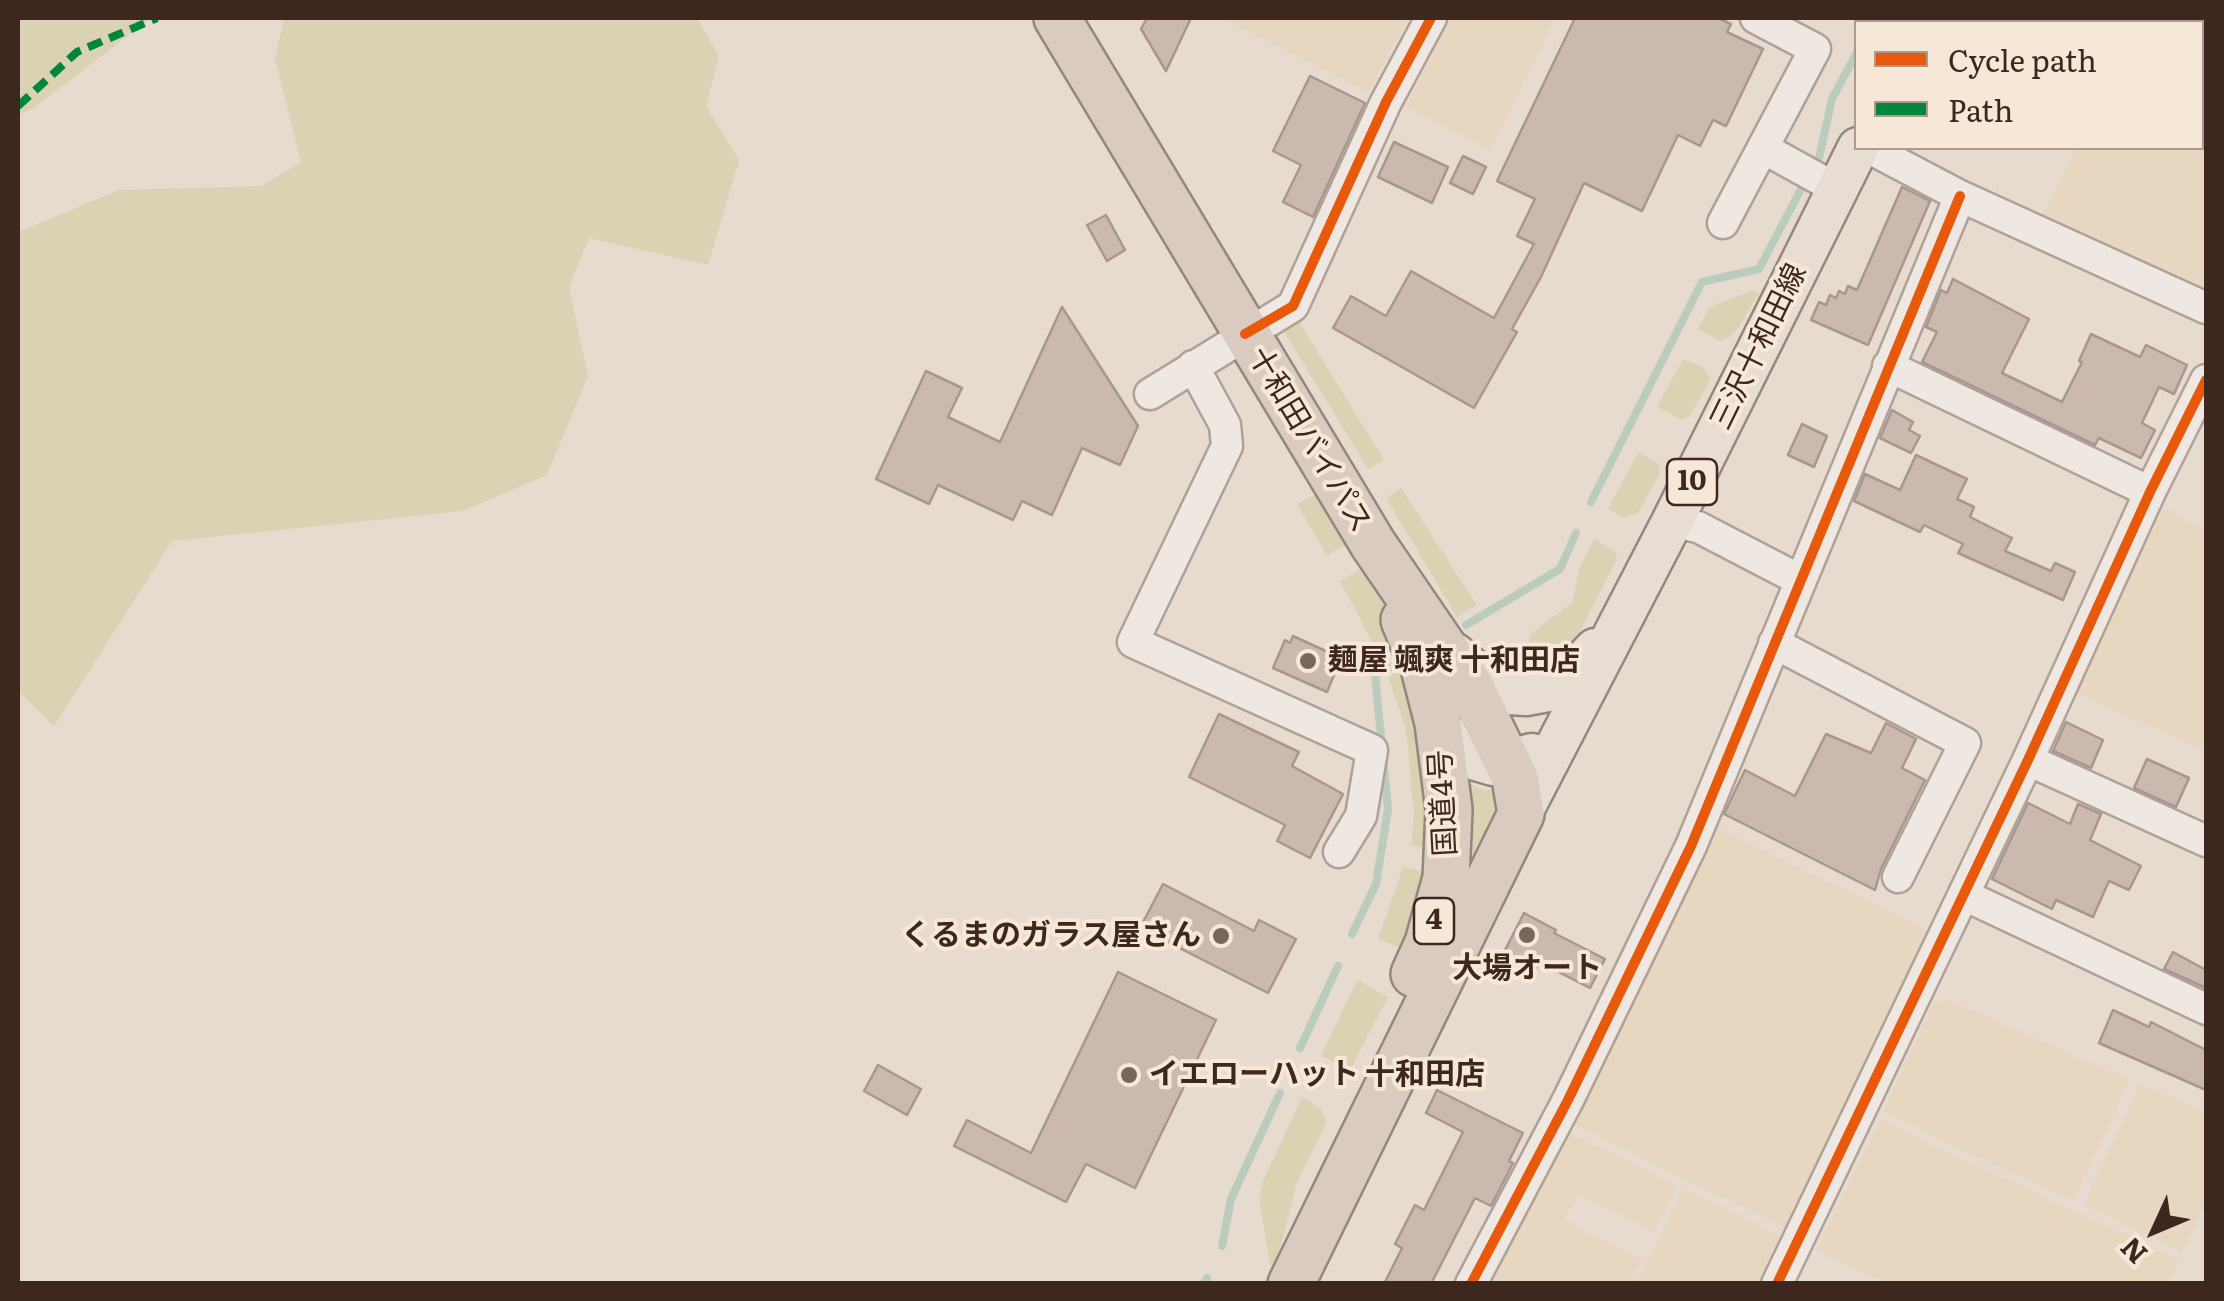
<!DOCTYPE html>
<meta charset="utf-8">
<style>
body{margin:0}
#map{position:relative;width:2224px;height:1301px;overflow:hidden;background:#e7dbd0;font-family:Literata,serif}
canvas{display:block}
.frame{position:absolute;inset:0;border:20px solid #3d271f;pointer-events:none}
.legend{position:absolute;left:1854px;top:20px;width:350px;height:130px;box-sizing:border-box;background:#f7e7d6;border:2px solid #ad9a8d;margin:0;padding:12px 18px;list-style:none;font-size:30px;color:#3d271f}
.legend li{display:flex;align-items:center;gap:20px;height:50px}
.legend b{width:50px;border:2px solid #ad9a8d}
.north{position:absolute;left:2104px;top:1181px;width:100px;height:100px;-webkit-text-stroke:8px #f7e7d6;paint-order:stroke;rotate:226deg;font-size:28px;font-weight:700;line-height:40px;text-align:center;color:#3d271f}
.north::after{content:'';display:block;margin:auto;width:35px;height:45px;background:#3d271f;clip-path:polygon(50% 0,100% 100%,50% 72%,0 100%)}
</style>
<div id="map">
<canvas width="2224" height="1301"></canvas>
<div class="frame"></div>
<ul class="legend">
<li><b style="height:12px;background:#e8590c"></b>Cycle path</li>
<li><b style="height:12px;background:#00873e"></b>Path</li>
</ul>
<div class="north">N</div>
</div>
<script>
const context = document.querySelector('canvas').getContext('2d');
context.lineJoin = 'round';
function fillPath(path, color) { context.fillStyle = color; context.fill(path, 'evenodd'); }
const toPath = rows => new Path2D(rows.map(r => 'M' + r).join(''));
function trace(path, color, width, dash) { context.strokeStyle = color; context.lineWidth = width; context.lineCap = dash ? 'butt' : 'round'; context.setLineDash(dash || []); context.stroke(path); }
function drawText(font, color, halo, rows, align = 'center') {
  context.font = font + ' Literata,"Noto Sans JP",serif'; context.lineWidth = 8; context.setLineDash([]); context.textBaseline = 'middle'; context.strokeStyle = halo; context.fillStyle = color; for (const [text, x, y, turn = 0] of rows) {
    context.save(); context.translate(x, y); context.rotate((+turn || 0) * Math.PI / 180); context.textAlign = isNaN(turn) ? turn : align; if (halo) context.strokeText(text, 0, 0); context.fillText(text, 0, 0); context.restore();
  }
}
fillPath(toPath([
 [1221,18,1408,18,1368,92],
 [1451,18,1555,18,1491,151,1405,108],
 [2142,18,2206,18,2206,295,2042,214,2076,148,2202,148,2202,22,2139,22],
 [2164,507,2206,530,2206,751,2073,692],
 [1714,826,1932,933,1790,1230,1568,1122],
 [1944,998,2130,1080,2073,1202,1883,1112,1933,1004],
 [2141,1084,2206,1113,2206,1203,2182,1252,2083,1205],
 [1880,1120,2179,1260,2167,1283,1888,1283,1816,1251],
 [1562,1130,1678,1185,1653,1233,1580,1194,1563,1219,1642,1261,1630,1283,1486,1284],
 [1684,1188,1783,1237,1760,1283,1636,1283]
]), '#e7d7c0');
fillPath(toPath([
 [18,18,151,18,34,108,18,115],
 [284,18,697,18,719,56,706,106,739,160,708,265,589,238,569,287,588,376,547,475,463,511,172,541,54,726,18,691,18,232,119,190,261,186,301,162,275,59],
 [1753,291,1759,293,1739,327,1730,336,1720,341,1698,329,1707,311,1716,304],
 [1298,320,1384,460,1368,469,1283,330],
 [1683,359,1704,368,1711,379,1689,417,1681,420,1657,407],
 [1638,452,1658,463,1660,473,1638,513,1625,518,1608,509],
 [1401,488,1477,605,1457,617,1386,498],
 [1320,492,1350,542,1327,555,1297,504],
 [1594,539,1615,551,1617,559,1576,639,1559,659,1540,672,1530,652,1529,635,1572,603,1579,569],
 [1359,570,1374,578,1405,644,1380,657,1340,581],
 [1410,665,1435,849,1411,845,1414,814,1406,730,1388,677],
 [1461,779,1484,790,1495,790,1503,796,1462,881],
 [1403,867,1427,872,1406,950,1378,939],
 [1357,980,1388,997,1350,1070,1321,1056],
 [1302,1097,1321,1109,1327,1122,1297,1182,1276,1266,1270,1265,1259,1198,1263,1181]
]), '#dad2b2');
trace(toPath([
 [1876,22,1879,18],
 [1819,158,1832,99,1856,54],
 [1591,502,1702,282,1759,269,1800,191],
 [1466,625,1560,569,1576,533],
 [1352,934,1376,884,1388,809,1375,675,1406,660],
 [1300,1048,1338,966],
 [1222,1246,1231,1199,1280,1093],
 [1204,1284,1207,1278]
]), '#bbcbbe', 8);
const building = toPath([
 [1147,18,1191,18,1166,71,1141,29,1147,18],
 [1575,18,1718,18,1731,24,1727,32,1763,49,1726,126,1713,120,1700,146,1678,135,1642,211,1584,183,1541,277,1512,329,1517,332,1474,408,1333,328,1351,296,1386,316,1411,271,1494,318,1534,244,1517,236,1535,199,1497,181,1575,18],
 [1310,76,1365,103,1313,217,1283,202,1301,165,1273,151,1310,76],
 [1394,142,1448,167,1432,203,1378,177,1394,142],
 [1463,156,1486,167,1473,194,1450,183,1463,156],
 [1902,187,1930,201,1868,345,1811,320,1819,302,1826,305,1830,295,1836,298,1839,291,1845,294,1848,286,1857,290,1902,187],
 [1106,215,1125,250,1107,261,1087,225,1106,215],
 [1953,279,2029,319,2002,373,2062,402,2082,362,2079,361,2091,334,2140,357,2146,345,2187,365,2174,394,2159,387,2142,423,2155,430,2141,458,2099,438,2095,445,1922,362,1937,332,1926,327,1941,290,1947,293,1953,279],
 [1062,307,1138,426,1120,465,1082,448,1052,515,1022,501,1013,520,938,485,929,504,876,479,926,371,962,388,948,417,1000,442,1062,307],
 [1892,410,1913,422,1909,430,1920,436,1911,453,1880,438,1892,410],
 [1802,424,1827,436,1814,467,1788,455,1802,424],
 [1916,455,1967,479,1957,499,1974,507,1970,517,2012,538,2005,551,2051,571,2055,563,2075,572,2063,600,1958,553,1963,544,1924,525,1920,532,1854,501,1865,474,1900,490,1916,455],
 [1293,636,1341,658,1327,692,1273,668,1285,640,1290,643,1293,636],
 [1219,714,1299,752,1292,766,1343,794,1310,858,1277,841,1285,825,1189,777,1219,714],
 [2066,722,2103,740,2091,768,2053,751,2066,722],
 [1886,723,1916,739,1902,768,1925,780,1881,869,1875,890,1724,814,1745,770,1795,796,1826,734,1871,753,1886,723],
 [2147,759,2189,778,2176,807,2134,788,2147,759],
 [2028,803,2070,824,2078,804,2101,814,2090,840,2141,866,2129,890,2109,881,2093,917,2056,900,2052,909,1992,879,2028,803],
 [1163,884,1254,931,1259,920,1296,939,1268,993,1140,928,1163,884],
 [1524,913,1556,930,1554,933,1605,959,1590,988,1539,962,1536,969,1504,952,1524,913],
 [2173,952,2206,970,2206,988,2164,969,2173,952],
 [1118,972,1216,1020,1135,1188,1086,1164,1066,1202,954,1146,967,1120,1031,1153,1118,972],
 [2113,1010,2149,1027,2151,1022,2206,1050,2206,1090,2099,1043,2113,1010],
 [878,1065,921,1089,907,1115,864,1091,878,1065],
 [1437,1090,1523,1133,1509,1161,1513,1163,1491,1206,1475,1198,1431,1284,1384,1284,1402,1248,1395,1244,1415,1205,1424,1210,1463,1132,1426,1113,1437,1090]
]);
fillPath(building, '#cbb9b0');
trace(building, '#a8968f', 2.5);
const minor = toPath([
 [1763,148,1837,189],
 [1869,148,1960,196,2206,308],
 [1723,223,1815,49,1756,18],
 [1193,366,1225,425,1227,446,1133,642,1372,750,1361,816,1339,852],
 [1888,366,2150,492],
 [1150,394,1293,306,1386,102,1431,18],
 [1672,522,1698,527,1800,580],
 [1774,643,1965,743,1898,877],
 [2028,760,2206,841],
 [1964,895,2206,1009],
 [1471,1284,1568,1100,1691,846,1960,196],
 [1777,1284,2028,760,2150,492,2206,380]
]);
const major = toPath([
 [1921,22,1924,18],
 [1455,654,1492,687,1507,694,1526,695,1548,691,1563,683,1595,649],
 [1438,723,1455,744,1476,760,1493,765,1532,754],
 [1521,814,1672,522,1858,148]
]);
const highway = toPath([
 [1057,18,1373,544,1470,686,1515,778,1521,814,1291,1284],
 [1404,620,1424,668,1438,723,1449,810,1446,878,1428,943,1414,974]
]);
trace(minor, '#ada198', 35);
trace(major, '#92877f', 45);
trace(highway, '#92877f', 50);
trace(minor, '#efe8e2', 30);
trace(major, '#e7ddd3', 40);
trace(highway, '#dacbc0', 45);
trace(toPath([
 [18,106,77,52,157,18]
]), '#00873e', 8, [15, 8]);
trace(toPath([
 [1245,334,1293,306,1386,102,1431,18],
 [1471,1284,1568,1100,1691,846,1960,196],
 [1777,1284,2028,760,2150,492,2206,380]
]), '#e8590c', 10);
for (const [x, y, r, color] of [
 [1308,661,10,"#78665d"],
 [1527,935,10,"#78665d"],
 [1221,936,10,"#78665d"],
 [1129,1075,10,"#78665d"]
]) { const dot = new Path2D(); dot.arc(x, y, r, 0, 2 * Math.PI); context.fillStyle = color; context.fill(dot); trace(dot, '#f7e7d6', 4); }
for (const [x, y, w] of [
 [1692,482,50],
 [1434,921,40]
]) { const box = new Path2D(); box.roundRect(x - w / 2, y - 23, w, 46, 8); context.fillStyle = '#f7e7d6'; context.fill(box); trace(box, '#3d271f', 2.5); }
drawText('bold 28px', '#3d271f', null, [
 ["10",1692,482],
 ["4",1434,921]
]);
drawText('30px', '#3d271f', '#f7e7d6', [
 ["三沢十和田線",1759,347,-64],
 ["十和田バイパス",1309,440,59],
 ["国道4号",1444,803,-93]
]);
drawText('bold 30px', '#3d271f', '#f7e7d6', [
 ["麺屋 颯爽 十和田店",1328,661],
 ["くるまのガラス屋さん",1201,936,"right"],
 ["大場オート",1527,969,"center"],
 ["イエローハット 十和田店",1149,1075]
], 'left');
</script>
